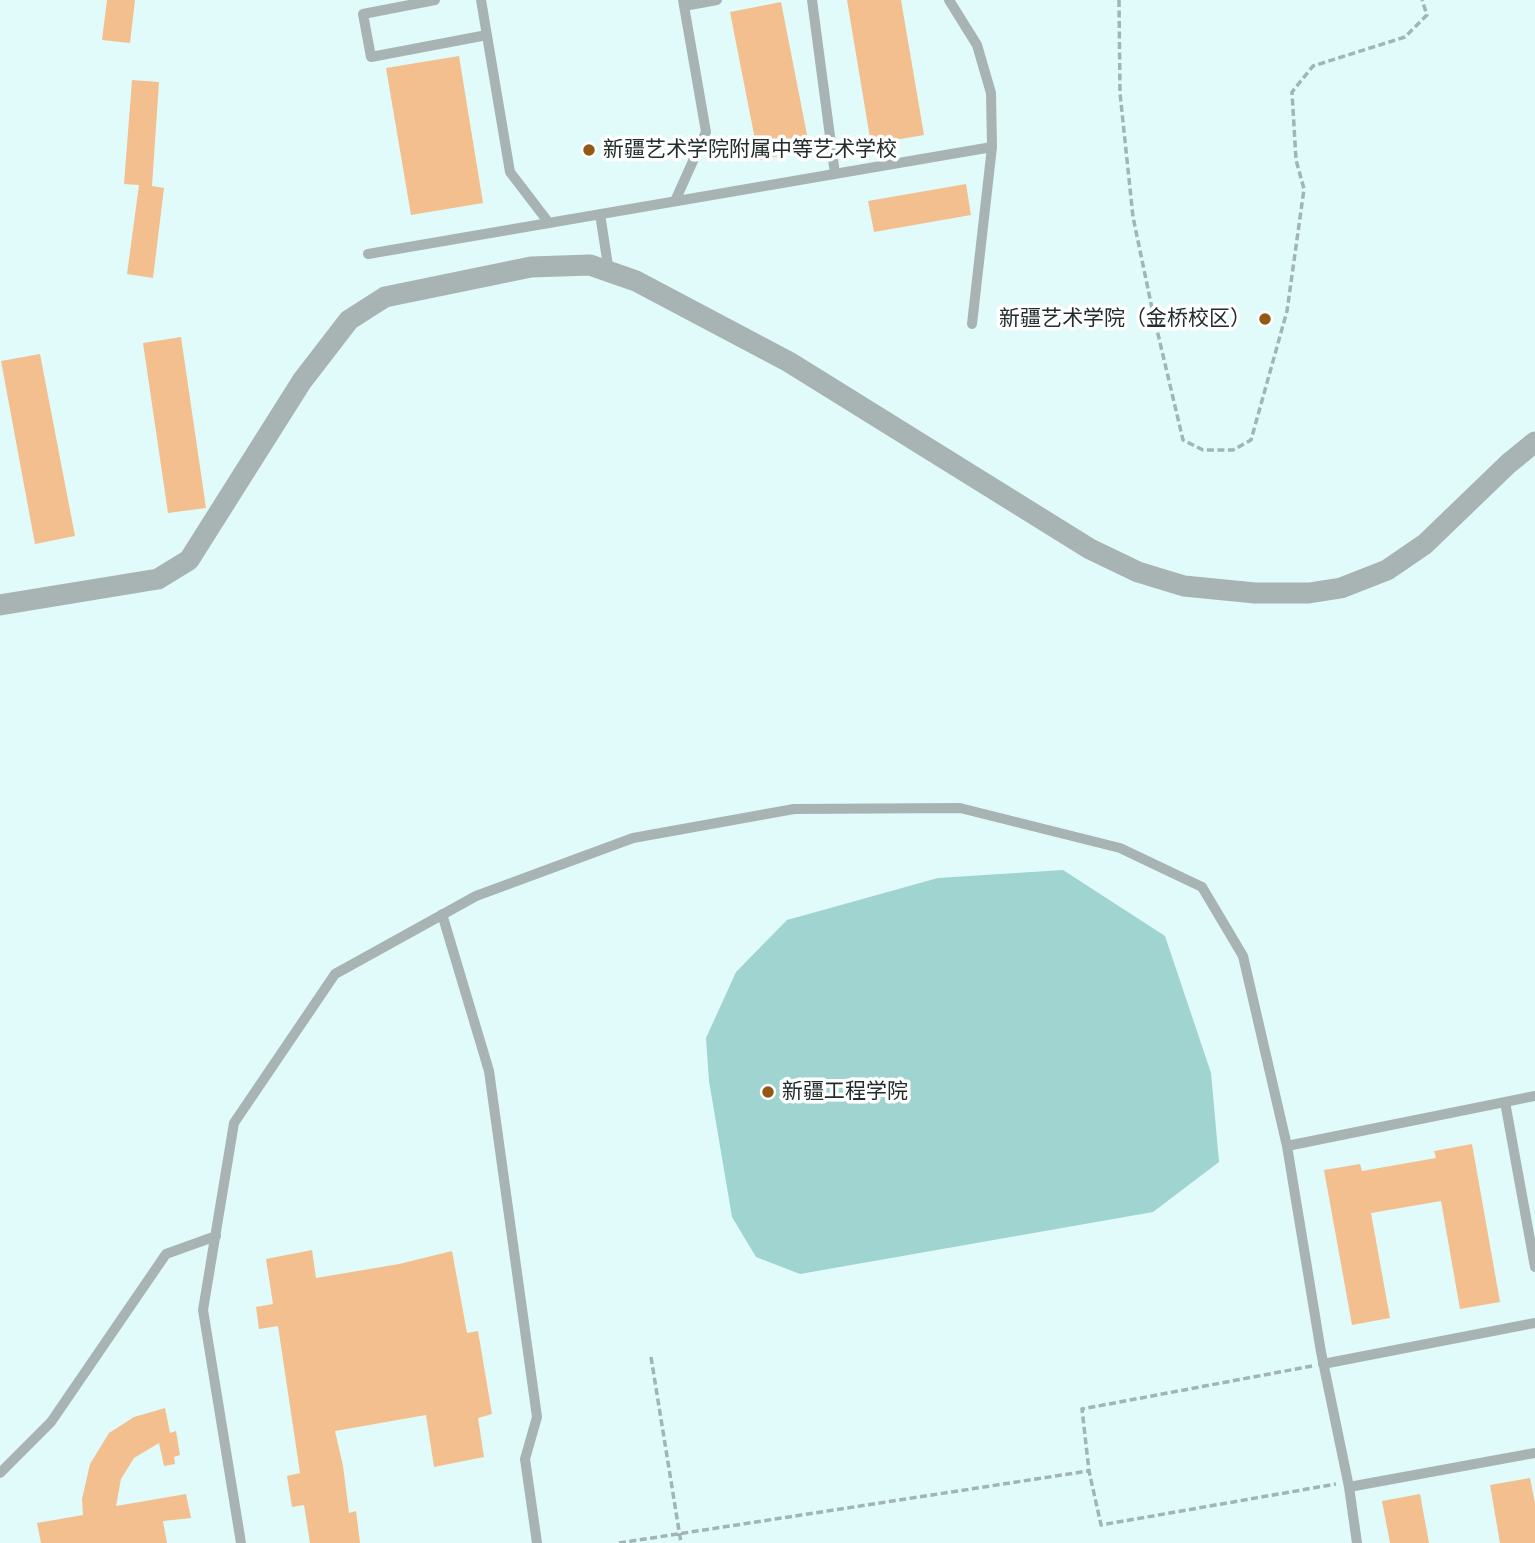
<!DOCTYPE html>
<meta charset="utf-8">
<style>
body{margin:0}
canvas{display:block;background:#e0fbf9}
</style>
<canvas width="1535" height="1543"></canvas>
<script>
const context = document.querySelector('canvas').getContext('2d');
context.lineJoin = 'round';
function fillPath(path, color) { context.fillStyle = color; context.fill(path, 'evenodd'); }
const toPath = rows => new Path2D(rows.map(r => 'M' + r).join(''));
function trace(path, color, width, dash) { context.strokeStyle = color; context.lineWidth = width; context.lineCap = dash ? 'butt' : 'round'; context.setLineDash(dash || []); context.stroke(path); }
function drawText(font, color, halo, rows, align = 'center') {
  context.font = font + ' "Roboto Serif","Noto Sans SC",serif'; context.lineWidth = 7; context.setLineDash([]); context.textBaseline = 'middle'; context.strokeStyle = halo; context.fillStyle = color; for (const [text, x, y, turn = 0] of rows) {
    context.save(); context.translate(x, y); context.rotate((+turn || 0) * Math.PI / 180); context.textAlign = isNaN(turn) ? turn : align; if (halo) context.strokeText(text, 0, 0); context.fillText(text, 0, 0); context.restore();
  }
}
fillPath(toPath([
 [1063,870,1165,936,1211,1073,1219,1162,1153,1212,800,1274,756,1257,732,1217,709,1081,706,1038,736,972,787,920,938,878]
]), '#9fd4d1');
fillPath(toPath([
 [107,0,135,0,130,43,102,40],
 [847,0,901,0,924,135,871,144],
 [781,2,810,150,759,160,730,12],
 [459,56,483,203,411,215,386,68],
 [132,80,159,82,152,186,164,188,153,278,127,274,139,185,124,184],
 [966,184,971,215,874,232,868,201],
 [181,337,206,508,168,513,143,343],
 [40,354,75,536,35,544,1,361],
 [1472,1144,1500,1302,1460,1309,1441,1201,1371,1213,1390,1318,1352,1325,1324,1170,1360,1164,1362,1171,1436,1158,1434,1151],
 [312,1250,316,1278,399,1264,452,1251,467,1333,478,1331,492,1414,478,1418,484,1457,434,1467,426,1415,335,1431,343,1466,349,1513,356,1511,360,1543,310,1543,304,1505,292,1507,287,1476,300,1473,278,1326,259,1329,256,1307,273,1304,266,1259],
 [165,1408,170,1433,176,1431,180,1455,174,1457,175,1464,164,1466,159,1443,134,1458,121,1479,116,1506,186,1494,191,1518,163,1521,167,1543,41,1543,37,1523,83,1515,82,1499,90,1464,109,1433,134,1417],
 [1530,1478,1535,1503,1535,1543,1500,1543,1490,1485],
 [1420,1494,1429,1543,1390,1543,1382,1501]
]), '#f4bf8e');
trace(toPath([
 [1119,0,1120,93,1133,217,1153,313,1183,440,1203,450,1233,450,1251,440,1287,311,1304,189,1296,160,1292,92,1313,66,1405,37,1427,15,1422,0],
 [651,1357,681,1543],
 [1312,1366,1082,1409,1089,1471,1101,1525,1336,1484],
 [619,1543,1088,1471]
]), '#a0b5b4', 3.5, [7, 3.5]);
trace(toPath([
 [435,0,363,14,371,57,487,35],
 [481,0,510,172,549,223],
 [812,0,835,174],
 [949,0,977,45,991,93,992,147,972,324],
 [684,6,717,0],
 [675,201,706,132,683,0],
 [600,214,609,272],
 [368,254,992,147],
 [442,914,489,1071,537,1417,525,1459,537,1543],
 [1505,1102,1535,1267],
 [1287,1146,1535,1096],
 [1323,1364,1535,1323],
 [0,1473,51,1422,166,1254,216,1236],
 [1349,1487,1535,1453],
 [241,1543,203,1310,234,1123,335,974,476,896,633,838,794,809,960,808,1120,848,1202,887,1243,956,1287,1146,1321,1352,1349,1487,1357,1543]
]), '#a8b4b3', 10);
trace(toPath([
 [0,605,158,579,189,560,302,381,349,320,385,297,531,267,590,265,636,281,789,362,1090,549,1138,572,1184,586,1255,593,1309,593,1341,588,1387,570,1425,544,1508,464,1535,442]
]), '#a8b4b3', 21);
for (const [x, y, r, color] of [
 [589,150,7,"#925814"],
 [1265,319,7,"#925814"],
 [768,1092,7,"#925814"]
]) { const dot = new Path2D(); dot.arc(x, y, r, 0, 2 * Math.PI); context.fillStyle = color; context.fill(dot); trace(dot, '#fff', 2.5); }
drawText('21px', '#212c2b', '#fff', [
 ["新疆艺术学院附属中等艺术学校",603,150],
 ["新疆艺术学院（金桥校区）",1251,319,"right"],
 ["新疆工程学院",782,1092]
], 'left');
</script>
